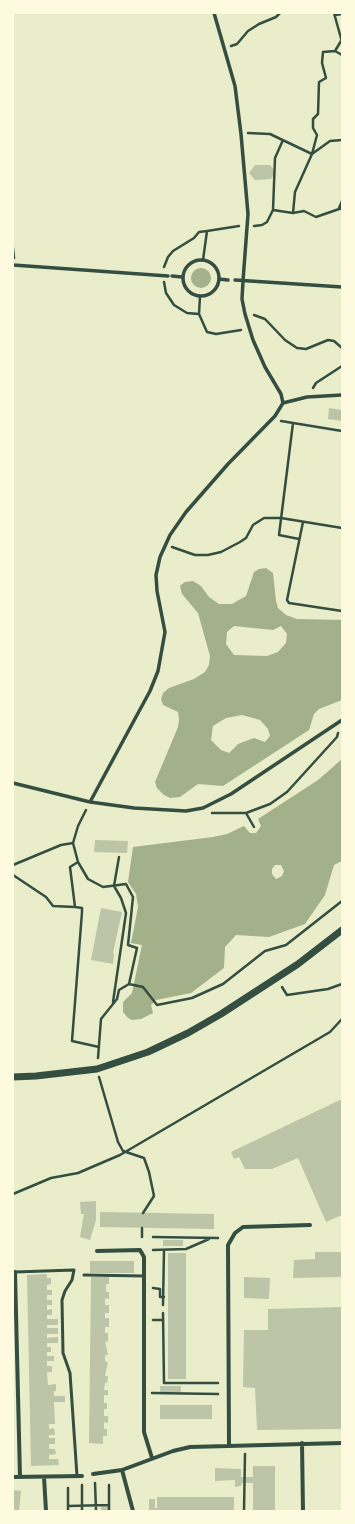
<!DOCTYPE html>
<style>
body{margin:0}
#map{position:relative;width:355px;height:1524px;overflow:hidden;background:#e9edc9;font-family:Inter,sans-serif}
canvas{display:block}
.frame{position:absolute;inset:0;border:14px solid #fefae0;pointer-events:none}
</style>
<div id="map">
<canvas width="355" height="1524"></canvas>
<div class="frame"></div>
</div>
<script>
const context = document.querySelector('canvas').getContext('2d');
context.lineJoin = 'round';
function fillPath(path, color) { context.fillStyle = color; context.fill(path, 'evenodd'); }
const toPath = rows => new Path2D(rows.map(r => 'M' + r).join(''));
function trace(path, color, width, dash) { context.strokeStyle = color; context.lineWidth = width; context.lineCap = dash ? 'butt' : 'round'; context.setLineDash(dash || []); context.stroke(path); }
fillPath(toPath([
 '191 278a10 10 0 1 1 20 0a10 10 0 1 1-20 0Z',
 [266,568,273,573,276,601,278,608,286,615,297,619,342,620,342,700,319,709,314,714,309,730,223,786,198,784,180,797,170,798,164,795,157,788,155,782,178,727,179,720,178,712,163,705,161,699,163,693,169,688,194,679,205,672,209,665,210,656,198,613,182,594,180,586,185,582,193,581,201,586,209,597,219,604,232,604,246,596,254,572,259,569],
 [234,626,273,630,281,626,287,634,286,643,278,652,267,656,234,655,226,644,227,632],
 [242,715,260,720,268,729,270,736,265,742,254,738,238,744,229,753,221,750,211,740,213,726,226,718],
 [342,759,342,861,334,865,325,895,305,924,269,937,236,935,225,947,224,968,191,993,156,1000,151,1005,153,1013,141,1019,132,1020,128,1018,123,1012,123,1002,132,993,142,945,131,943,138,907,136,894,128,882,133,847,213,837,227,834,244,826,250,833,256,833,261,826,258,819,318,780],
 [275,865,281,865,284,871,282,876,276,879,272,874,272,869]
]), '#a3b18a');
fillPath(toPath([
 [255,165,270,165,276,172,271,179,255,180,249,173],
 [329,408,342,410,342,421,328,419],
 [95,840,128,841,127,853,94,852],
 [101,908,122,912,113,953,114,954,113,964,91,960],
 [342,1099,342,1215,326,1222,298,1158,272,1169,245,1169,239,1157,234,1159,231,1152],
 [96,1201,96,1220,90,1240,80,1237,84,1214,81,1214,80,1202],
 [100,1212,214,1214,214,1229,100,1227],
 [163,1240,183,1240,183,1246,163,1246],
 [315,1252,342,1252,342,1277,293,1278,294,1260,315,1259],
 [168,1253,186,1253,186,1379,168,1379],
 [90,1261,134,1261,134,1273,90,1273],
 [47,1274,47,1278,51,1278,51,1284,47,1285,47,1290,52,1290,52,1295,47,1295,47,1300,52,1300,52,1305,47,1305,47,1310,52,1309,52,1315,47,1315,47,1319,58,1319,58,1325,47,1325,47,1328,58,1328,58,1334,47,1334,47,1338,58,1337,58,1343,47,1343,47,1347,51,1347,51,1352,47,1352,47,1356,54,1356,54,1361,47,1361,47,1366,52,1366,52,1372,47,1372,48,1385,56,1384,56,1391,54,1391,54,1396,65,1396,65,1402,54,1402,55,1424,49,1424,49,1429,54,1428,55,1435,49,1435,49,1438,55,1438,55,1444,49,1444,49,1449,55,1449,56,1454,49,1455,49,1459,58,1459,59,1465,31,1466,27,1275],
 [91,1277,109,1277,109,1284,106,1284,106,1292,109,1292,109,1299,105,1298,105,1305,109,1305,109,1313,105,1313,105,1318,109,1318,109,1327,105,1327,105,1333,108,1333,108,1342,105,1341,108,1355,105,1355,105,1361,108,1362,105,1376,108,1376,107,1383,105,1383,104,1390,108,1390,108,1395,104,1395,104,1403,107,1403,107,1409,104,1409,104,1416,108,1416,108,1423,104,1422,104,1429,107,1429,107,1436,103,1436,103,1444,89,1443],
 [244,1277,270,1278,269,1299,244,1298],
 [342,1307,342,1429,257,1430,255,1388,243,1387,244,1330,268,1330,268,1309],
 [160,1386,181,1386,181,1392,160,1392],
 [160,1405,212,1405,212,1419,160,1419],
 [253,1466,275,1466,275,1511,253,1511,253,1483,242,1483,241,1486,235,1487,235,1480,215,1481,215,1468,241,1469,241,1477,253,1477],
 [13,1490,21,1491,19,1511,13,1511],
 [157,1497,234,1497,234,1511,149,1511,149,1499,155,1499,155,1508,157,1508],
 [101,1507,108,1507,108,1511,101,1511]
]), '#bcc5a7');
trace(toPath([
 [334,13,342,42],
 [335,15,342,14],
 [231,46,237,44,248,31,259,24,276,17,280,13],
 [335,51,341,41],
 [248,133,270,134,312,154,330,141,342,140],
 [339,208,342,201],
 [273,210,293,213,304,211,316,217,342,208],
 [293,213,295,192,312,154,317,135,313,128,313,119,318,114,319,82,326,78,322,63,323,52,335,51,342,55],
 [254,226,262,225,267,222,273,210,275,158,283,140],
 [13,248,14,258],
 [203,260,207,231,239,226],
 [164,267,168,257,173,251,194,238,199,232,207,231],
 [164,282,166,293,174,305,187,313,199,314],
 [200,296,199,314,207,332,216,334,241,330],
 [254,315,265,319,285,340,297,348,306,349,328,340,334,341,342,348],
 [313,388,316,383,342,366],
 [281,421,342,431],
 [293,423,279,535,299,539],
 [303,522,287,600,289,603,342,611],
 [172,547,195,555,208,555,221,552,240,542,246,538,253,525,264,518,281,518,342,528],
 [86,810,78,826,73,843,78,862,88,879,103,887,126,884,133,897,128,945,137,948,129,984],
 [212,813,246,813,270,804,287,792,337,737,338,733],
 [246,813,254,827],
 [78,862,70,867,75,907,82,908,82,912,72,1041,99,1047],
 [13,865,61,845,73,843],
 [13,875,46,897,53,906,75,907],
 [282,987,287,995,328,989,342,984],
 [113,1002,126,913,121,898,114,886,119,857],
 [98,1058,101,1019,117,999,119,990,129,984,143,987,157,1005,192,998,223,984,265,951,286,945,342,901],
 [99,1077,118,1142,123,1151,144,1158,149,1172,154,1196,143,1213],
 [13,1194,51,1178,78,1173,120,1155,330,1032,342,1019],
 [142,1237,142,1228],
 [153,1237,218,1238],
 [153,1250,186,1249,209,1239],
 [153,1288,160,1289,160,1297,164,1297],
 [163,1305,164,1250],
 [163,1313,164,1383,218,1383],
 [153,1320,163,1320],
 [152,1393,218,1394],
 [95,1483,96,1510],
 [82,1485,82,1510],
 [109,1485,109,1510],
 [68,1488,68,1511],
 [68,1506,109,1505],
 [244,1511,245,1454]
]), '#344e41', 2.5);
trace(toPath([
 [15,1272,74,1270,72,1280,65,1291,62,1300,63,1353,70,1373,77,1476],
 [84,1275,144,1276]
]), '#344e41', 3);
trace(toPath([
 '183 278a18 18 0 1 1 36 0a18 18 0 1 1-36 0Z',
 [13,265,168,276],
 [172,276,182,277],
 [219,279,228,280],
 [235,280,342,287],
 [283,403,307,397,342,395],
 [13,783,90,802,134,808,186,811,203,808,231,794,342,720],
 [90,802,150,691,158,671,165,632,157,591,156,575,160,557,170,535,186,512,228,464,275,416,283,403,281,394,265,367,253,340,245,314,242,299,243,281,248,214,241,134,235,86,214,13]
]), '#344e41', 3.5);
trace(toPath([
 [97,1251,140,1250,144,1257,144,1432,152,1458],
 [15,1272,20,1477],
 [302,1443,303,1511],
 [229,1445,228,1245,235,1233,243,1227,310,1225],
 [122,1470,133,1511],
 [93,1474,122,1470,173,1451,190,1447,342,1443],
 [13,1477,82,1476],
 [44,1477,46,1511]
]), '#344e41', 4);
trace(toPath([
 [13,1077,36,1076,97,1069,148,1052,188,1033,221,1014,298,964,342,930]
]), '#344e41', 7);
</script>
